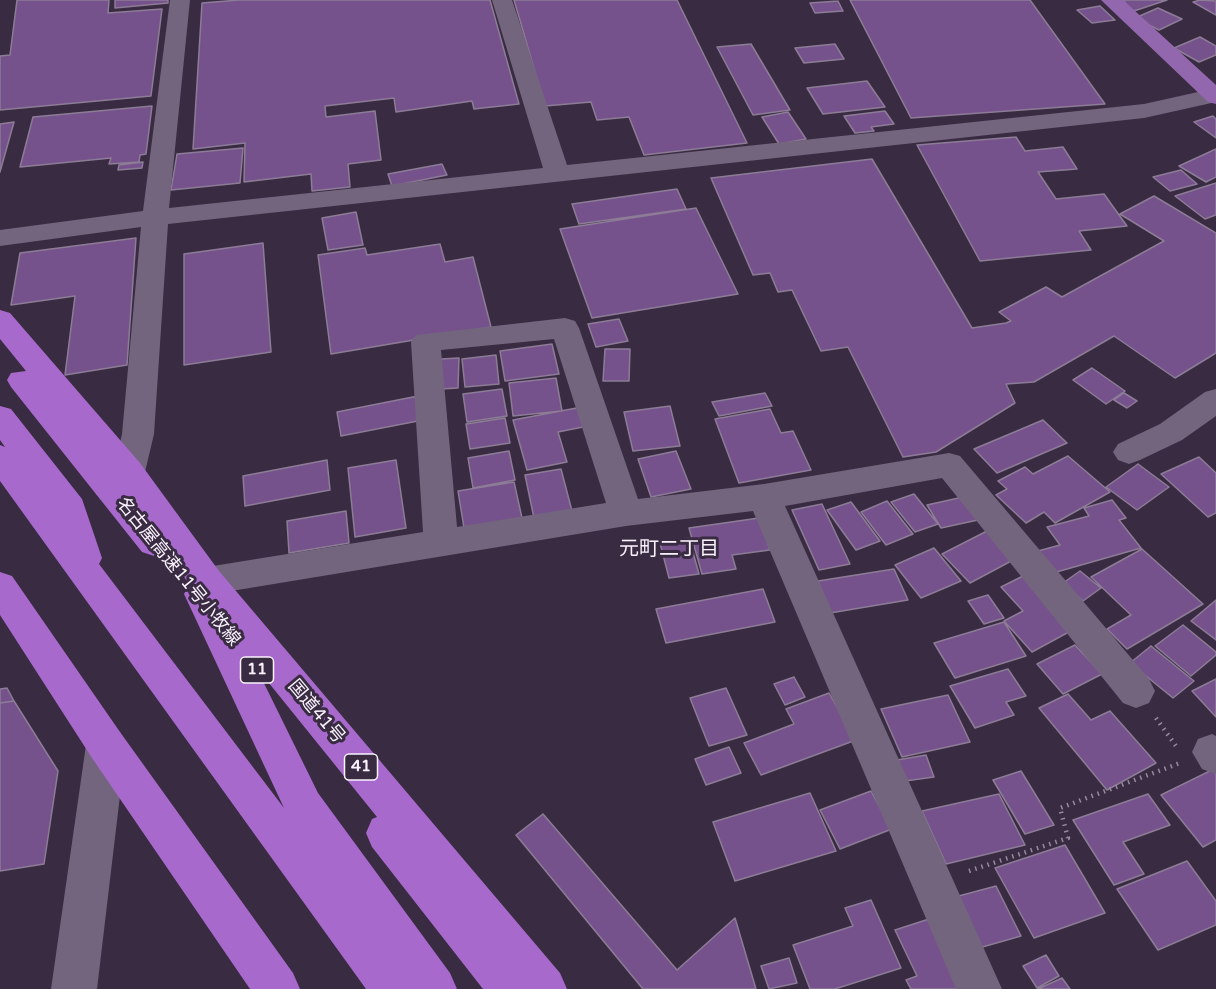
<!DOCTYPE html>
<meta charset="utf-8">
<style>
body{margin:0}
canvas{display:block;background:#392b41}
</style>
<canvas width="1216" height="989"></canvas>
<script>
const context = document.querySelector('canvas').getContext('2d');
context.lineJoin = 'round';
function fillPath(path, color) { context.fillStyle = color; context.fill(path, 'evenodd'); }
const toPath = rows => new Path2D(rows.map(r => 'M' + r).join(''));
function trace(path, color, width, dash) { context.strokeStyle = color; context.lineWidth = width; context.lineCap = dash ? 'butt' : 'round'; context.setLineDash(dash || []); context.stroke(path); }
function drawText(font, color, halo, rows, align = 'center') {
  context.font = font + ' "Varela Round","Noto Sans JP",sans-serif'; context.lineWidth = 6; context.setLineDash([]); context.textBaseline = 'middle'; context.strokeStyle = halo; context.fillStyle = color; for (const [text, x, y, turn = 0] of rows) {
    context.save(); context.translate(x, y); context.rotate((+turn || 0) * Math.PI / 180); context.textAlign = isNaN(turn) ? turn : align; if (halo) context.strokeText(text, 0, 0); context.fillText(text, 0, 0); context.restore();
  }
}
const building = toPath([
 [17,0,109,0,108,13,162,9,151,96,0,110,0,56,10,55,17,0],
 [115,0,168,0,168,3,115,8,115,0],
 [239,0,490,0,519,104,474,109,472,101,396,112,394,98,325,106,326,117,375,111,381,160,348,164,350,187,312,191,311,174,244,182,245,143,193,149,202,3,239,0],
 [514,0,677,0,747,143,644,155,629,117,597,120,591,102,545,106,514,0],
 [850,0,1030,0,1105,104,911,118,850,0],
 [1122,0,1167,0,1134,11,1121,3,1125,2,1122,0],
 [1200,0,1216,1,1216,15,1193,2,1200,0],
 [838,1,843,11,815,13,810,3,838,1],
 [1100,6,1115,20,1092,23,1077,10,1100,6],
 [1158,8,1182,19,1159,30,1135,18,1158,8],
 [1200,37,1216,46,1216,55,1199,62,1174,48,1200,37],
 [751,44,790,110,753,115,717,47,751,44],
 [835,44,844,59,804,63,795,48,835,44],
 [867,81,885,107,823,114,807,88,867,81],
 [152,106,146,154,140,155,139,162,109,164,111,158,20,167,33,117,152,106],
 [885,111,894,124,871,127,874,131,855,133,844,116,885,111],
 [788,112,806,139,779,144,762,117,788,112],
 [1213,116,1216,119,1216,138,1194,122,1213,116],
 [14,122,0,172,0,124,14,122],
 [1016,137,1025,151,1063,147,1077,169,1038,172,1056,199,1104,194,1127,226,1079,231,1091,250,980,261,917,145,1016,137],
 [243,148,240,183,171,190,177,154,243,148],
 [1216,149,1216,177,1206,182,1179,166,1216,149],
 [872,159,972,328,1006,323,1011,321,999,312,1046,287,1062,297,1164,241,1120,214,1154,196,1216,233,1216,353,1175,378,1114,336,1034,382,1006,384,1015,403,936,452,903,457,848,347,821,351,792,290,778,292,770,273,753,275,711,178,872,159],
 [143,162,142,168,118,170,119,165,143,162],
 [442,164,447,175,392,186,388,174,442,164],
 [1181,170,1197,184,1170,191,1153,177,1181,170],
 [1216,183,1216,215,1205,219,1175,196,1216,183],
 [677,189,686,209,579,224,572,204,677,189],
 [696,208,738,294,592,318,560,229,696,208],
 [356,212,363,245,328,250,322,218,356,212],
 [136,238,127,365,65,375,75,296,11,305,20,253,136,238],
 [263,243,271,352,184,365,184,254,263,243],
 [440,244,445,262,473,257,491,327,331,354,318,255,365,248,367,255,440,244],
 [619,319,628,341,596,347,588,324,619,319],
 [552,344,559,374,505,381,500,351,552,344],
 [605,349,630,349,629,381,603,381,605,349],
 [496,355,499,384,465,387,462,359,496,355],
 [459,358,458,388,440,389,441,359,459,358],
 [1092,368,1125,391,1106,404,1073,380,1092,368],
 [556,378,562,411,513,416,509,383,556,378],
 [502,389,507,416,467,422,463,394,502,389],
 [765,393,772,406,719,416,712,402,765,393],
 [1124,393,1137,401,1127,408,1114,400,1124,393],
 [418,396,423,420,341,436,337,412,418,396],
 [670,406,680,446,633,451,624,412,670,406],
 [582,407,588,426,558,432,567,462,527,470,513,420,582,407],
 [770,409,781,433,793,431,811,470,739,483,715,419,770,409],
 [505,418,510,443,470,449,466,424,505,418],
 [1043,420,1067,443,997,473,974,449,1043,420],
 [509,451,515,480,473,488,468,458,509,451],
 [676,451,691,489,651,497,638,459,676,451],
 [1068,456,1110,492,1055,523,1044,512,1026,523,996,495,1007,489,998,481,1025,467,1033,474,1068,456],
 [1199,457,1216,473,1216,513,1208,517,1161,474,1199,457],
 [327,460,330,490,245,506,243,476,327,460],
 [396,460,406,528,355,537,348,468,396,460],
 [1138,464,1169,487,1137,510,1106,487,1138,464],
 [561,469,572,511,534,518,525,475,561,469],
 [514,482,522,518,464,528,458,491,514,482],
 [914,494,938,524,915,532,891,502,914,494],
 [963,497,978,520,941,528,927,505,963,497],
 [1112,500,1126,518,1119,520,1141,548,1053,573,1038,551,1060,545,1047,527,1089,516,1084,508,1112,500],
 [887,501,913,534,886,545,861,512,887,501],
 [851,502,880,541,856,550,827,510,851,502],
 [822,504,850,564,819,570,792,510,822,504],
 [346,511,349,543,289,553,287,521,346,511],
 [759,518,770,550,732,555,736,569,702,574,689,528,759,518],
 [987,531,1015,559,970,583,942,554,987,531],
 [689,538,699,574,669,578,660,543,689,538],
 [934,548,961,581,921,598,895,565,934,548],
 [1142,549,1203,604,1127,649,1107,629,1131,615,1091,577,1142,549],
 [894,569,908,600,830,613,818,581,894,569],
 [1080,571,1101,588,1083,601,1063,583,1080,571],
 [1027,574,1078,627,1032,652,1004,621,1023,611,1001,587,1027,574],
 [763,589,775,622,666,643,656,609,763,589],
 [988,595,1004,618,984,624,968,601,988,595],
 [1216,600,1216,640,1191,621,1216,600],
 [1004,622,1026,656,955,678,934,643,1004,622],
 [1183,625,1216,652,1216,655,1191,676,1155,646,1183,625],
 [1075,645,1102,674,1063,694,1037,664,1075,645],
 [1151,646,1194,681,1173,698,1130,663,1151,646],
 [1008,669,1026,696,1006,702,1014,715,975,728,950,686,1008,669],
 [794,677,805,697,785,705,774,684,794,677],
 [1216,679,1216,717,1192,691,1216,679],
 [7,688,14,701,0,703,0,689,7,688],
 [726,688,747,735,709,746,690,698,726,688],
 [829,693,856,740,761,775,744,743,794,724,786,709,829,693],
 [1068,694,1091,720,1110,711,1156,763,1107,790,1039,708,1068,694],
 [948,695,970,742,902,757,881,709,948,695],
 [14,701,58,771,44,864,0,871,0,703,14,701],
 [729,747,741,773,706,785,695,759,729,747],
 [926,755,934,777,905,781,897,760,926,755],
 [1216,768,1216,840,1203,847,1161,795,1216,768],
 [1021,771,1054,825,1025,834,993,780,1021,771],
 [871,791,892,829,840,849,820,810,871,791],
 [810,793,836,851,735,881,713,822,810,793],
 [999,794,1025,845,946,864,922,811,999,794],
 [1148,794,1170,825,1123,842,1144,874,1114,885,1073,820,1148,794],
 [543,814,677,970,735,918,756,989,643,989,516,835,543,814],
 [1065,845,1105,913,1034,938,995,868,1065,845],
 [1187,861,1216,901,1216,925,1158,950,1117,889,1187,861],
 [996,886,1021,936,979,948,955,897,996,886],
 [871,900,901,968,835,989,810,989,793,945,853,926,845,908,871,900],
 [932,918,967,989,911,989,906,980,917,976,895,930,932,918],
 [1046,955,1059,976,1037,988,1023,966,1046,955],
 [789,958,797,983,769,989,761,966,789,958],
 [1062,978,1070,989,1038,989,1062,978]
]);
fillPath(building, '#76528c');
trace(building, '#8c7c96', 1.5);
trace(toPath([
 [1156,718,1176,746],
 [969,871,1068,838,1060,808,1180,763]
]), '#968b9c', 4.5, [1.5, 5]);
fillPath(toPath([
 [170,0,190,0,169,208,543,168,492,0,512,0,567,165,1144,104,1216,88,1216,102,1144,118,168,224,154,434,145,472,140,481,129,484,118,481,113,472,122,434,141,227,0,246,0,230,143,211,170,0],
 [565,318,575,321,579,328,638,499,764,484,949,453,960,456,1149,679,1155,691,1149,703,1136,708,1123,703,942,478,785,506,1002,989,956,989,753,511,626,526,207,595,195,591,189,581,195,571,207,567,423,532,411,342,416,335,565,318],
 [554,339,606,503,457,527,441,350,554,339],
 [1216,389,1216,416,1182,440,1140,460,1129,464,1118,460,1113,452,1118,444,1160,424,1205,392,1216,389],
 [106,727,120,732,126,745,97,989,51,989,86,745,92,732,106,727],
 [1212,734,1216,736,1216,774,1202,769,1192,752,1198,739,1212,734]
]), '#74657e');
fillPath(toPath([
 [1101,0,1123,0,1216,85,1216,104,1208,102,1101,0]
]), '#9367ad');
fillPath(toPath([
 [0,310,10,313,140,463,219,571,560,973,567,989,483,989,372,847,366,833,372,819,377,817,256,667,318,793,450,973,457,989,366,989,0,481,0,445,5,447,0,440,0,406,11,409,82,499,102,558,99,564,284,808,184,594,189,584,166,551,154,556,142,552,11,387,7,380,11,373,26,371,0,339,0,310],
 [0,572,12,576,120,732,293,973,300,989,250,989,92,758,0,615,0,572]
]), '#a869cc');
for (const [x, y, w] of [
 [257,670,33],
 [361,767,33]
]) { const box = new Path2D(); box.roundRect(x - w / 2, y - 13, w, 26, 4.5); context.fillStyle = '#392b41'; context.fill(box); trace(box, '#f9f2fd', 1.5); }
drawText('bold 16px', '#f9f2fd', null, [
 ["11",257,670],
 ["41",361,767]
]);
drawText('18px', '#f9f2fd', '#392b41', [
 ["名古屋高速11号小牧線",178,572,51],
 ["国道41号",316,712,50]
]);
drawText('20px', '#f9f2fd', '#392b41', [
 ["元町二丁目",669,550]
]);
</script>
